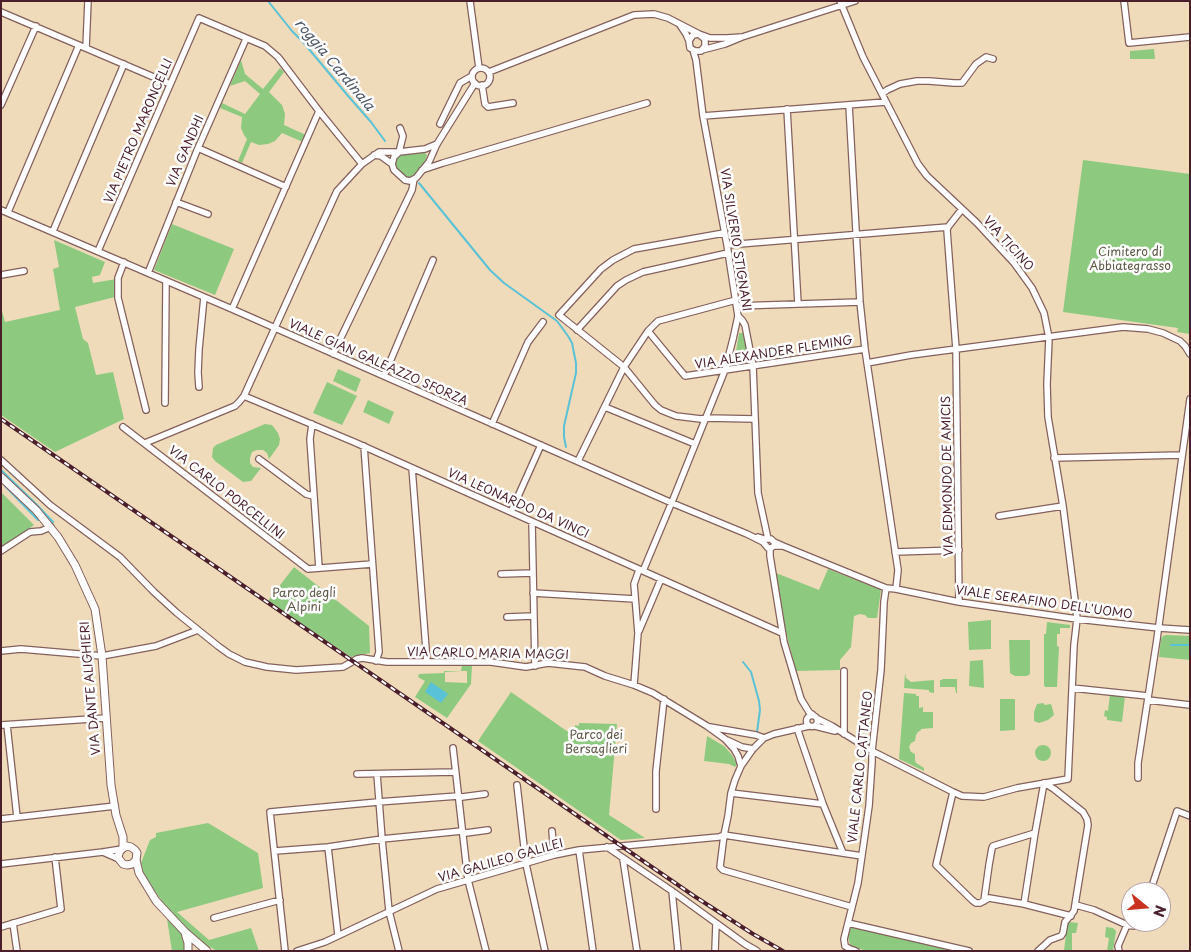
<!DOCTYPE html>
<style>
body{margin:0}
#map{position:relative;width:1191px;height:952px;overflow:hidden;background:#efdbba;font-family:"Playpen Sans",sans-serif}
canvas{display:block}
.frame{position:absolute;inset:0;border:2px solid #4a1f2b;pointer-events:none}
.north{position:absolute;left:1121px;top:882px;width:50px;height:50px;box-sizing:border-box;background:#fff;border:1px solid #b7a5aa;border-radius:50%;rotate:107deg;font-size:14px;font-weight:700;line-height:20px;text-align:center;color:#4a1f2b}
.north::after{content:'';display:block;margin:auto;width:18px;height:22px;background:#c8321e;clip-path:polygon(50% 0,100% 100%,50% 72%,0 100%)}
</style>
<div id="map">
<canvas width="1191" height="952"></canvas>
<div class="frame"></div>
<div class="north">N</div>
</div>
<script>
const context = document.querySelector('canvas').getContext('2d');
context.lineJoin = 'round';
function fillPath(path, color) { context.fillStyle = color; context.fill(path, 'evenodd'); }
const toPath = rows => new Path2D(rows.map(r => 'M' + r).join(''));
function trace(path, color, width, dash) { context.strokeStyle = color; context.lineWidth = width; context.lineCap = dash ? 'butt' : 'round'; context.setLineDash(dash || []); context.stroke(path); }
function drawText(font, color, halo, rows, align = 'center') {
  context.font = font + ' "Playpen Sans",sans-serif'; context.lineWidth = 5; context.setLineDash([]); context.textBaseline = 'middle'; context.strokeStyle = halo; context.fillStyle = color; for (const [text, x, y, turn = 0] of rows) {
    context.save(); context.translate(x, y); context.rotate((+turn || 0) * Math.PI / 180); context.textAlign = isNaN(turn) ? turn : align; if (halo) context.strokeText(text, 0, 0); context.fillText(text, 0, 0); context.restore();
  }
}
fillPath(toPath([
 [1154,49,1155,59,1130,59,1130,51],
 [241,60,245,74,263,89,280,68,284,72,269,92,282,105,285,114,284,125,306,135,303,142,282,133,275,141,268,144,259,145,251,142,242,163,238,161,247,139,244,135,241,128,242,117,220,108,222,103,245,114,260,94,245,81,230,86],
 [420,152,424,152,427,155,426,160,415,174,410,177,405,177,397,169,395,163,397,158,400,155],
 [1083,160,1190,174,1190,334,1177,332,1178,328,1063,312],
 [172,224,234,249,215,295,154,270],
 [54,240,105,262,100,275,92,277,93,283,116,279,115,297,75,307,83,339,88,343,96,375,113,372,124,419,55,452,1,415,1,307,5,322,60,310,53,269,59,267],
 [739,333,744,333,749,362,734,364],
 [338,369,361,379,356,392,333,381],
 [327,382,357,396,342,425,313,413],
 [368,400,394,412,389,424,363,412],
 [265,424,272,425,278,433,280,439,279,445,269,459,267,453,263,450,257,450,252,452,250,458,250,463,253,467,261,468,251,481,243,482,215,461,212,457,213,448,216,445],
 [1,492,34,525,1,548],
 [294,567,369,626,370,653,351,657,268,601],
 [828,569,881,590,877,618,868,618,865,615,860,614,854,616,851,647,840,660,840,670,796,671,786,632,776,573,819,590],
 [991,620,991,649,969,650,968,622],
 [1047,622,1070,625,1070,628,1060,628,1060,634,1057,634,1057,646,1059,647,1057,687,1045,687,1044,685,1044,634,1046,634],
 [1166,635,1190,636,1190,660,1159,657,1161,639,1163,636],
 [1009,640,1030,640,1030,674,1027,676,1015,676,1010,673],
 [983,660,984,688,969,686,970,661],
 [462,665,472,665,471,684,447,718,415,697,425,681,418,677,419,674,444,673,444,671,461,671],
 [462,671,467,671,467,683,445,682,445,672],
 [905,673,906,678,911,682,934,680,934,693,929,692,929,690,904,688],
 [942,679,957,679,957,693,956,693,955,687,940,687,940,680,942,680],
 [511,692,571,734,575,733,575,725,579,726,579,723,617,724,609,815,645,838,621,840,478,741],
 [904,693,916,694,916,696,919,696,919,708,923,707,923,712,933,712,933,728,921,729,921,730,918,732,916,735,915,741,911,743,909,747,911,752,915,754,915,760,916,763,924,768,924,771,899,759],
 [1110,694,1125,696,1122,722,1107,720,1107,717,1104,716,1105,710,1108,711],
 [1000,699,1015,699,1015,730,1000,731],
 [1043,703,1045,705,1051,704,1052,707,1054,715,1048,720,1039,723,1034,721,1034,712,1037,704],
 [707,736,724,746,732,755,737,764,735,767,729,764,704,761],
 '1035 753a8 8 0 1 1 16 0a8 8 0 1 1-16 0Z',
 [208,823,258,853,263,888,177,912,209,940,251,928,259,951,217,951,203,943,188,931,168,910,144,875,141,863,150,840,156,837,156,833],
 [167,919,184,935,187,951,172,951],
 [1069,922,1078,923,1076,933,1072,933,1072,951,1064,951,1067,925],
 [853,927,856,927,954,951,868,951,855,948,850,944,848,937,850,929],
 [1106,927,1113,928,1116,931,1113,951,1107,951,1109,938,1105,937]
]), '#8dca80');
fillPath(toPath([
 [431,682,448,694,441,703,425,692]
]), '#59c2d6');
trace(toPath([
 [268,1,292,31,303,42,349,97,371,122,385,141],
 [419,183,490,270,504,283,557,321,568,336,572,343,576,363,576,373,564,426,564,437,566,447],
 [1,470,37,505,53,522],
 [5,486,38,520],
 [1171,645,1189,645],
 [743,662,751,672,759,701,760,710,757,732]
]), '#59c2d6', 2);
const minor = toPath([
 [470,1,479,68],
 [1124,1,1129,43,1190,37],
 [1,12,170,84],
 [680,25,686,34,689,41],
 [699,34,693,35,689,41,690,48,695,51,701,51,705,46,705,39,701,36],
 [86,48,88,1],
 [702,50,725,44,742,37,855,1],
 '472 77a9 9 0 1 1 18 0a9 9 0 1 1-18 0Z',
 [489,72,634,15,654,14,668,18,699,34,710,38,727,38,742,37],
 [482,85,485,104,488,107,513,103],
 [882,94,887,90,900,84,917,81,929,81,954,83,962,83,976,64,986,57,993,59],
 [1,105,36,26],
 [849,105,860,302,865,349,898,570,896,589],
 [787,109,798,304],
 [703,116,886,102],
 [440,124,460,83,472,76],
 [198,148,286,187],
 [399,152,394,157,392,164,394,170,405,180,410,181,416,178,429,162,437,144,475,83],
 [399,152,403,136,400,128],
 [374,155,381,156,392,164],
 [422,170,443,163,647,103],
 [176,202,208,214],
 [1,210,232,309,672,503,747,534,763,542,768,548,771,548,774,546,783,546],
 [8,212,79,45],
 [53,231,124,64],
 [724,233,634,249,613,260,601,269,559,315,624,367,655,405,661,410,676,416,701,419,706,418,755,419],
 [727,245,948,227],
 [98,251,199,18,265,46,278,57,319,111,362,164],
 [124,262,118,278,118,298,146,410],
 [148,273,198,148,246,39],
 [1,275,24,271],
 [737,306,860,302],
 [232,309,319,111],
 [738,316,742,320,745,325,753,366,758,493,768,539],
 [577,330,617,286,626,280,643,272,728,253],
 [648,331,685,376,865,349],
 [333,354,412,190,414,179],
 [867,363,911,355,1123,327,1148,329,1163,333,1180,341,1185,346,1190,354],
 [384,376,433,260],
 [199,387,198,373,199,349,204,297],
 [244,396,354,442,782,633],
 [165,403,166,281],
 [605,407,695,444],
 [312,424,310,439,319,568],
 [492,424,528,342,543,322],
 [123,427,308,569,372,564],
 [145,443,235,406,239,402,244,396,337,191,362,164,379,152,399,152,425,149,437,144],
 [364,446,379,652,376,661],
 [1054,458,1182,455],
 [259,459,306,494,313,496],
 [1,460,50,505,120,557,154,592,177,613,218,646,229,654,245,662,267,667,296,670,343,667,357,659,362,658,387,662,491,662,526,667,548,663,585,667,605,676,634,685,653,693,707,726,725,739,734,749,738,756,741,766],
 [578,461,624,367,648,331,658,321,736,300],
 [412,468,427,662],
 [511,512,541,445],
 [999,516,1063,506],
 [532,522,535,666],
 [758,537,764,539,771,539,774,542,783,546,886,588,896,589,959,602,1077,619,1159,628,1190,630],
 [770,548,770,556,784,642,801,699,809,712,813,715],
 [1,551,30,532,41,531,51,527],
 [895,552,959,550],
 [643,571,674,497,725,370,733,339,738,316,727,245,703,116,696,60,693,50],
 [501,574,533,573],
 [533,593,635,599],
 [959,602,956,349,947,230,948,227,962,209],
 [507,617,533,616],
 [639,631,661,579],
 [1,651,21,649,102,656,156,646,198,630],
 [844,671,844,734],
 [634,685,638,633,634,584,639,570],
 [1072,688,1148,696],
 [1148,700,1190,705],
 '806.5 721a5.5 5.5 0 1 1 11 0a5.5 5.5 0 1 1-11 0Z',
 [818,719,832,726,872,751,953,792,962,796,984,797,1017,788,1068,779,1074,645,1077,619,1076,608,1063,506,1048,417,1047,384,1049,338,1044,313,1032,288,1014,263,977,223,927,176,918,164,863,57,840,1],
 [1,725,106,718],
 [7,725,17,817],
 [809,726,774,734,764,738,753,749,741,766,735,780,731,793,728,816,724,835,720,867,723,870,852,907],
 [815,726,835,731],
 [710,727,756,735,764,738],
 [797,728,823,804,843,853],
 [727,740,742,747,753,749],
 [453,748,468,880,486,951],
 [357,774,455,772],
 [377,774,382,839,389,911,399,951],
 [1138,778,1138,763,1157,639,1190,399],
 [517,785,526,864,545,951],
 [953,792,936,865,972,900,976,903,980,903,989,898,1024,904,1071,916],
 [731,793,823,804],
 [656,809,656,771,664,699],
 [1,819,115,806],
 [552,831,554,855],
 [328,847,338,935],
 [607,847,672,891,745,944,757,951],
 [579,850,593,951],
 [275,851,328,847,382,839,462,831,466,833,488,830],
 [103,852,119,859],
 [623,859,637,951],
 [1,864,103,852,122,849],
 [672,891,678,951],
 [1150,892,1177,811,1190,816],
 [984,901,989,865,992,848,993,846,1035,833],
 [1024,904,1035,833,1044,783],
 [1076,905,1094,910,1127,925,1135,926,1139,922],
 [214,918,280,900],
 [13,923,17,951],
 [848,923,969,951],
 [1,927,61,909,55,857],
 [285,951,270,812,378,802,458,796,462,797,485,794],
 [297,951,325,942,437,889,554,855,579,850,719,837,724,835,862,856],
 [715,951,716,924],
 [856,951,850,949,845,946,844,939,858,883,869,806,872,762,872,751,881,670,884,602,886,588],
 [1038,951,1050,940,1061,936,1063,933,1065,922,1074,911,1088,825,1087,819,1083,812,1054,789,1044,783],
 [1119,951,1118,946,1127,925]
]);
const major = toPath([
 [1,477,36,510,58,537,75,565,95,609,102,656,111,785,116,815,123,837,123,848],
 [136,860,132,864,127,865,123,864,119,859,118,856,120,851,123,848,127,846,131,847,135,850,137,853,136,860,139,873,156,901,185,932,207,951],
 [185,933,188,943,188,951]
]);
trace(minor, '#84615d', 8);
trace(major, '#84615d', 9);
trace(minor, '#fff', 5.5);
trace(major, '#fff', 7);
const rail = toPath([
 [1,419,694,896,753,934,783,951]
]);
trace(rail, '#4a1f2b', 4);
trace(rail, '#fff', 2, [5.5]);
drawText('12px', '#4a1f2b', '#fff', [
 ["VIA PIETRO MARONCELLI",139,131,-67],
 ["VIA GANDHI",186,151,-67],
 ["VIA SILVERIO STIGNANI",735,240,81],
 ["VIA TICINO",1008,244,48],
 ["VIA ALEXANDER FLEMING",774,353,-9],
 ["VIALE GIAN GALEAZZO SFORZA",378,363,24],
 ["VIA EDMONDO DE AMICIS",948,476,-91],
 ["VIA CARLO PORCELLINI",226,493,38],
 ["VIA LEONARDO DA VINCI",518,504,24],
 ["VIALE SERAFINO DELL'UOMO",1044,603,8],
 ["VIA CARLO MARIA MAGGI",488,654,1],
 ["VIA DANTE ALIGHIERI",91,688,-95],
 ["VIALE CARLO CATTANEO",861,767,-84],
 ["VIA GALILEO GALILEI",501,861,-16]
]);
drawText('12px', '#615b49', '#fff', [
 ["Cimitero di",1130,253],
 ["Abbiategrasso",1130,267],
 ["Parco degli",304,594],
 ["Alpini",304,608],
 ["Parco dei",596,736],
 ["Bersaglieri",596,750]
]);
drawText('italic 14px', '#4f5867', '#fff', [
 ["roggia Cardinala",334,65,50]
]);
</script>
